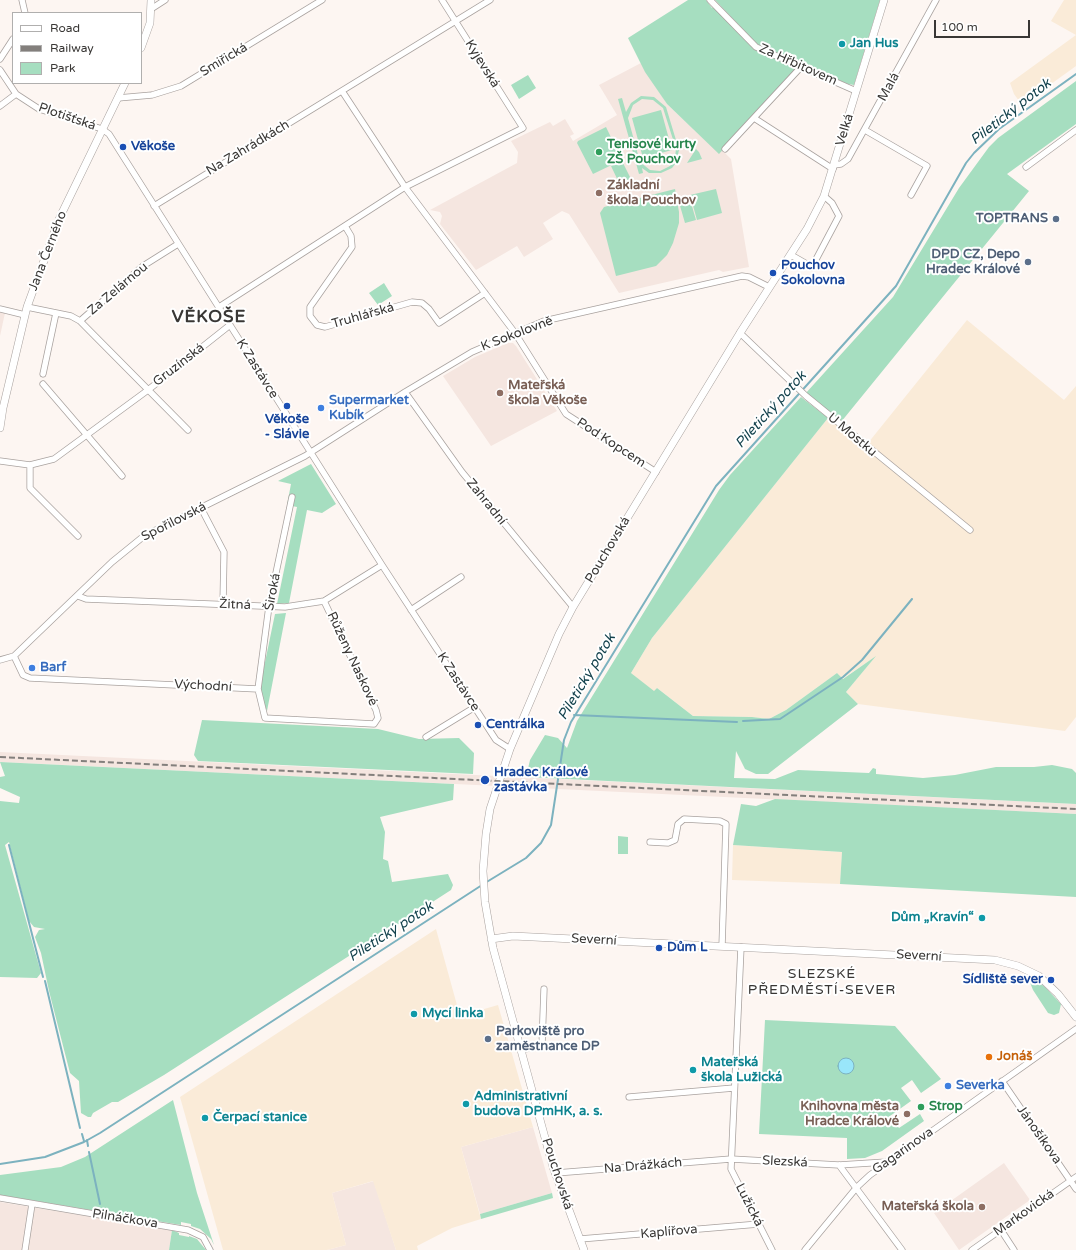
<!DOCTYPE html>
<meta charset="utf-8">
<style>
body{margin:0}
#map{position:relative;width:1076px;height:1250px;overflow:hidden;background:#fdf6f2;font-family:"Varela Round",sans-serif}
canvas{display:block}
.legend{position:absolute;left:12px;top:12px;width:130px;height:72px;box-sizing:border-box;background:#fff;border:1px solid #b0afae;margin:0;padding:5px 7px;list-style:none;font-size:12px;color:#393735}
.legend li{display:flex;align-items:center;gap:8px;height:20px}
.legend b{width:20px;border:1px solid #b0afae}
.scale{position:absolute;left:934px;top:20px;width:96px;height:18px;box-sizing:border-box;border:2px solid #393735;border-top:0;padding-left:5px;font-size:12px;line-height:14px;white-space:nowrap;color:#393735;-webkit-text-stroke:3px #fff;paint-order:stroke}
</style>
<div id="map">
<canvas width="1076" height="1250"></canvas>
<ul class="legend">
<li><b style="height:5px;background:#fff"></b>Road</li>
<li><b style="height:5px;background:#837f7c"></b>Railway</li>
<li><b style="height:11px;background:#a6dec0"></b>Park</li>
</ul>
<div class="scale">100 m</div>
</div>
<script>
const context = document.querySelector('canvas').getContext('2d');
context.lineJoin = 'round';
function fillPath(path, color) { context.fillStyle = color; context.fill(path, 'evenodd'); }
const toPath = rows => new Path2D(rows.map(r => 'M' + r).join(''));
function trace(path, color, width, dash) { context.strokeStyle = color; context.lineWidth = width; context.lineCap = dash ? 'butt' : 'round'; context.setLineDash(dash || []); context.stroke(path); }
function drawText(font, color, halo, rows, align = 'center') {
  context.font = font + ' "Varela Round",sans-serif'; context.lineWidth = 4; context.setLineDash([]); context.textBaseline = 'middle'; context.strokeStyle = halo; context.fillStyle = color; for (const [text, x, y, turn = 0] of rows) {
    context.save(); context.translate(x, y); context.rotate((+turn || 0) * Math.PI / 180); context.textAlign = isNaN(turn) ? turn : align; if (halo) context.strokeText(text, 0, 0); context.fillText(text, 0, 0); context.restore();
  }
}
fillPath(toPath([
 [641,63,667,104,719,153,722,150,731,159,749,267,723,272,719,270,619,293,569,214,562,211,543,223,553,239,524,257,517,246,476,270,440,224,442,216,440,212,430,210,517,163,518,152,511,141,550,122,553,126,565,119,574,134,570,136,573,141,617,115,599,85],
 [0,312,5,313,0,336],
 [508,343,513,343,516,346,557,411,491,446,443,376,475,357],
 [0,752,1076,804,1076,814,0,762],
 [533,1127,552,1193,480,1214,461,1147],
 [1004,1163,1030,1200,959,1250,934,1213],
 [374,1181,396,1250,327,1250,346,1245,332,1193],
 [0,1202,172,1230,169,1250,0,1250]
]), '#f5e6e0');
fillPath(toPath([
 [1064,0,1076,0,1076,66,1022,105,1014,94,1010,83,1076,35,1051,21],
 [967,320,1064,400,1076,386,1076,717,1065,731,858,704,846,692,875,657,842,679,837,673,786,710,769,719,752,717,693,716,657,688,654,692,631,673,652,638,828,418,864,448],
 [733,845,842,852,840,884,732,880],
 [436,929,460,1016,498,1005,533,1127,461,1147,481,1219,452,1228,417,1246,418,1250,396,1250,373,1181,332,1193,346,1245,327,1250,223,1250,180,1097]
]), '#faebd8');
fillPath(toPath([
 [688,0,706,0,712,8,714,6,757,51,795,68,795,71,719,154,667,104,645,72,628,38],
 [715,0,880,0,854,85,848,84,757,44],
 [528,75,536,88,519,99,511,85],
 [1076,81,1076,124,1007,174,1029,191,841,422,805,394,893,297,959,188,989,147,998,138],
 [641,96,654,97,666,107,679,150,676,163,672,168,661,173,649,173,642,168,643,173,639,174,618,99,622,98,626,112,631,103],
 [642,99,653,100,663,108,676,149,675,157,670,166,660,171,650,170,640,162,628,118,633,105],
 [661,110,672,150,643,158,632,118],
 [606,127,622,160,593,174,577,143,578,141],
 [696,149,699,152,702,159,687,163],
 [622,161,633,183,622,189,611,166],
 [675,189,679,212,679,223,673,243,667,255,656,266,616,276,600,213,604,207],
 [716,189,722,213,697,220,690,195],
 [689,196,696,220,685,223,678,199],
 [384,283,392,296,378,305,369,293],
 [801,397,828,418,652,638,631,673,654,691,657,688,693,716,752,717,769,719,786,710,837,673,843,679,876,656,846,692,858,704,768,774,756,774,745,769,736,751,734,778,775,779,798,770,869,773,873,768,876,769,876,774,923,778,955,775,996,767,1034,767,1052,765,1072,769,1076,773,1076,804,526,777,530,760,545,735,558,738,567,748,577,721,719,490,730,475],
 [311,464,336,504,322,513,307,510,289,603,277,604,297,507,287,505,291,484,278,481],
 [286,613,267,711,259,691,275,614],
 [202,720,378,729,419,739,459,738,474,753,473,774,198,761,194,755],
 [0,762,454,784,453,800,380,817,385,832,383,859,388,861,392,882,448,874,453,885,451,890,366,945,164,1075,118,1102,112,1102,93,1113,91,1117,88,1117,81,1113,79,1081,70,1073,49,991,41,953,35,937,39,930,45,929,34,927,29,921,9,842,5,845,41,973,37,978,0,977,0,801,19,803,20,797,0,788,0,777,5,776],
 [775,799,1076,814,1076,897,840,884,842,852,733,845,741,804,756,806],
 [618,836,628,837,628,854,618,854],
 [1031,978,1033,978,1045,987,1061,1004,1059,1013,1054,1015,1048,1013,1033,990,1029,980],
 [765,1020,895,1026,941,1079,921,1093,912,1080,901,1088,911,1101,890,1116,899,1128,920,1114,924,1121,882,1151,865,1158,847,1159,847,1138,759,1134],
 [173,1100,197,1193,214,1245,211,1239,200,1229,191,1226,191,1224,181,1222,181,1225,0,1195,0,1175,61,1167,85,1157],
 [552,1193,553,1198,481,1219,480,1214],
 [172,1230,179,1233,179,1235,189,1237,189,1236,197,1239,206,1250,169,1250]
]), '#a6dec0');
const water = toPath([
 '838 1066a8 8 0 1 1 16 0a8 8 0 1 1-16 0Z'
]);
fillPath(water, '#99e6fa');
trace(water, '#7cb2bf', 1);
trace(toPath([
 [574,715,737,722],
 [743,721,780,719,843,677,862,660,912,599],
 [9,845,43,977],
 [485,883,526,858,541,843,551,825,564,740,571,722,716,486,896,286,966,163,974,153,999,129,1076,74],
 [45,981,80,1128],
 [82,1134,84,1141],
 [87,1140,88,1146],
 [89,1152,100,1204],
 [0,1164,45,1157,84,1142,100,1133,482,885]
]), '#7cb2bf', 2);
const minor = toPath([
 [22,0,25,13],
 [710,0,756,47,856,91],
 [151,9,165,0],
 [0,59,13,39],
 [0,70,16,94,39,109,102,129,109,134,382,565,496,740,510,749],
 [342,91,405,187,515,333,566,414,656,472],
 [118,98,152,95,181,86,322,0],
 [0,106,16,94],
 [754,118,833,169],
 [865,130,927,166,911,195],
 [725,149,801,67],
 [834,165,841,164,848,159,936,0],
 [1026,167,1076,130],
 [154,206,490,0],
 [345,226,351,236,352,247,310,307,310,316,317,325,325,327,412,302,422,303,429,309,439,323,485,293],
 [791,255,812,267,839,216,832,203,824,196],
 [27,307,71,316,80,321,188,430],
 [219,307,405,187,523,128,442,0],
 [0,309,25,315],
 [80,321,143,266,178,244],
 [740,333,806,396,970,530],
 [43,374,56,313],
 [43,384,122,476],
 [405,392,462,472,573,607],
 [0,461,30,465,54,459,148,390,230,325],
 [30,465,30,488,78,536],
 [292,497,269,606,258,689,265,718,374,724,378,718,376,710,324,601],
 [201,508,224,552,223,604],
 [78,596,86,599,285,607,324,601,382,565],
 [411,610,461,577],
 [14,656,23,675,30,678,258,689],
 [0,660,14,656,112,562,144,536,305,456,405,392,472,352,544,321,742,276,749,277,769,287],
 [426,737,475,707],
 [650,842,668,843,675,840,678,824,684,819,720,821,726,824,722,946],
 [741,947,731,1169,772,1250],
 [521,1050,542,1045,544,989],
 [1002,1081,1076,1189],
 [629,1097,734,1088],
 [839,1165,902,1250],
 [556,1173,731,1159,839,1165,886,1162],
 [0,1198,188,1230,203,1237,210,1250],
 [1001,1230,1014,1250],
 [580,1239,759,1224],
 [25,1250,32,1204],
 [805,1250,857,1187,870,1175,1076,1029],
 [972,1250,1076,1177]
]);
const tertiary = toPath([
 [141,48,150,23,151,0],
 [0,428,3,408,27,307,60,217,125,83],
 [491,939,513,936,995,960,1018,966,1039,976,1058,994,1076,1017],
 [584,1250,553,1167,493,948,485,902,483,871,486,834,490,809,510,749,559,634,573,607,740,333,807,229,824,196,884,0]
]);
trace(minor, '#a9a29f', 7);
trace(tertiary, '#a9a29f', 8);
trace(minor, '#fff', 5.5);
trace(tertiary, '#fff', 7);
trace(toPath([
 [0,757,1076,809]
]), '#837f7c', 2, [6, 3]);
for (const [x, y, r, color] of [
 [842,44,4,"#0f9aa8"],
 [123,147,4,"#1a4fb4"],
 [599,152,4,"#2e9e5b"],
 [599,193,4,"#8d6e63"],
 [1056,219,4,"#5c6f8a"],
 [1028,262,4,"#5c6f8a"],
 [773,273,4,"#1a4fb4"],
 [500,393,4,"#8d6e63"],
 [287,406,4,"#1a4fb4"],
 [321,408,4,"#3f7fe0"],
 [32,668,4,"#3f7fe0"],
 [478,725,4,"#1a4fb4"],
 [485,780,5,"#1a4fb4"],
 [982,918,4,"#0f9aa8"],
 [659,948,4,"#1a4fb4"],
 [1051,980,4,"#1a4fb4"],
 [414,1014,4,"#0f9aa8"],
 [488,1039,4,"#5c6f8a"],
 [989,1057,4,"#e8710a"],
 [693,1070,4,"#0f9aa8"],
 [948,1086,4,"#3f7fe0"],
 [466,1104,4,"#0f9aa8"],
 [921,1107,4,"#2e9e5b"],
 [907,1114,4,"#8d6e63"],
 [205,1118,4,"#0f9aa8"],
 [982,1207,4,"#8d6e63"]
]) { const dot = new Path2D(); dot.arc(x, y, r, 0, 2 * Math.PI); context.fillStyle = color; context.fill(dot); trace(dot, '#fff', 1.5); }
drawText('bold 13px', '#0d838f', '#fff', [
 ["Jan Hus",850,44],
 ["Dům „Kravín“",974,918,"right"],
 ["Mycí linka",422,1014],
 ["Mateřská",701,1063],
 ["škola Lužická",701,1078],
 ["Administrativní",474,1097],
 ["budova DPmHK, a. s.",474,1112],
 ["Čerpací stanice",213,1118]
], 'left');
drawText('13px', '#393735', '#fff', [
 ["Smiřická",224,60,-31],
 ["Kyjevská",482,64,58],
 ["Za Hřbitovem",798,65,24],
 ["Malá",889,87,-62],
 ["Plotišťská",67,117,19],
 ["Velká",845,130,-73],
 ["Na Zahrádkách",248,148,-31],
 ["Jana Černého",48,251,-69],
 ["Za Zelárnou",118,289,-40],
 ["Truhlářská",363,316,-16],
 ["K Sokolovně",517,334,-21],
 ["Gruzínská",179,365,-38],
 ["K Zastávce",257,369,58],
 ["U Mostku",852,435,40],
 ["Pod Kopcem",611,443,33],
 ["Zahradní",486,502,51],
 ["Spořilovská",174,522,-27],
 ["Pouchovská",608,550,-59],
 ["Široká",273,592,-79],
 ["Žitná",235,605,2],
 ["Růženy Naskové",352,659,65],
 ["K Zastávce",458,682,57],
 ["Východní",203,686,3],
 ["Severní",594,940,3],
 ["Severní",919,956,3],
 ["Jánošíkova",1039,1135,55],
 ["Gagarinova",903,1151,-35],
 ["Slezská",785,1162,3],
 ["Na Drážkách",643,1166,-5],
 ["Pouchovská",557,1174,72],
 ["Lužická",749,1205,63],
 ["Markovická",1024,1213,-35],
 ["Pilnáčkova",125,1219,9],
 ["Kaplířova",669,1232,-5]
]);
drawText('bold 13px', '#27864d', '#fff', [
 ["Tenisové kurty",607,145],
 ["ZŠ Pouchov",607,160],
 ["Strop",929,1107]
], 'left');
drawText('bold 13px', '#164399', '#fff', [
 ["Věkoše",131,147],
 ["Pouchov",781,266],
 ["Sokolovna",781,281],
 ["Věkoše",287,420,"center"],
 ["- Slávie",287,435,"center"],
 ["Centrálka",486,725],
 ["Hradec Králové",494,773],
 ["zastávka",494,788],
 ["Dům L",667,948],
 ["Sídliště sever",1043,980,"right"]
], 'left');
drawText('bold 13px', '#785e54', '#fff', [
 ["Základní",607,186],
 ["škola Pouchov",607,201],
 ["Mateřská",508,386],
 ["škola Věkoše",508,401],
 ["Knihovna města",899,1107,"right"],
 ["Hradce Králové",899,1122,"right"],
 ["Mateřská škola",974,1207,"right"]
], 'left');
drawText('bold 13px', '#4e5e75', '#fff', [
 ["TOPTRANS",1048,219],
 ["DPD CZ, Depo",1020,255],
 ["Hradec Králové",1020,270],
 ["Parkoviště pro",496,1032,"left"],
 ["zaměstnance DP",496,1047,"left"]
], 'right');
drawText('bold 13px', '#366cbe', '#fff', [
 ["Supermarket",329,401],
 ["Kubík",329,416],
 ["Barf",40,668],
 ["Severka",956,1086]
], 'left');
drawText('bold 13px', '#c56008', '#fff', [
 ["Jonáš",997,1057]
], 'left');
drawText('italic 14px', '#14424d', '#fff', [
 ["Piletický potok",1011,112,-38],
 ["Piletický potok",771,410,-48],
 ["Piletický potok",587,677,-59],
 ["Piletický potok",391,932,-33]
]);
context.letterSpacing = '1px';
drawText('14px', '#393735', '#fff', [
 ["SLEZSKÉ",822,974],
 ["PŘEDMĚSTÍ-SEVER",822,990]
]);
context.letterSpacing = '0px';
context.letterSpacing = '1px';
drawText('bold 17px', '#393735', '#fff', [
 ["VĚKOŠE",209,318]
]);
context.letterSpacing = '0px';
</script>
